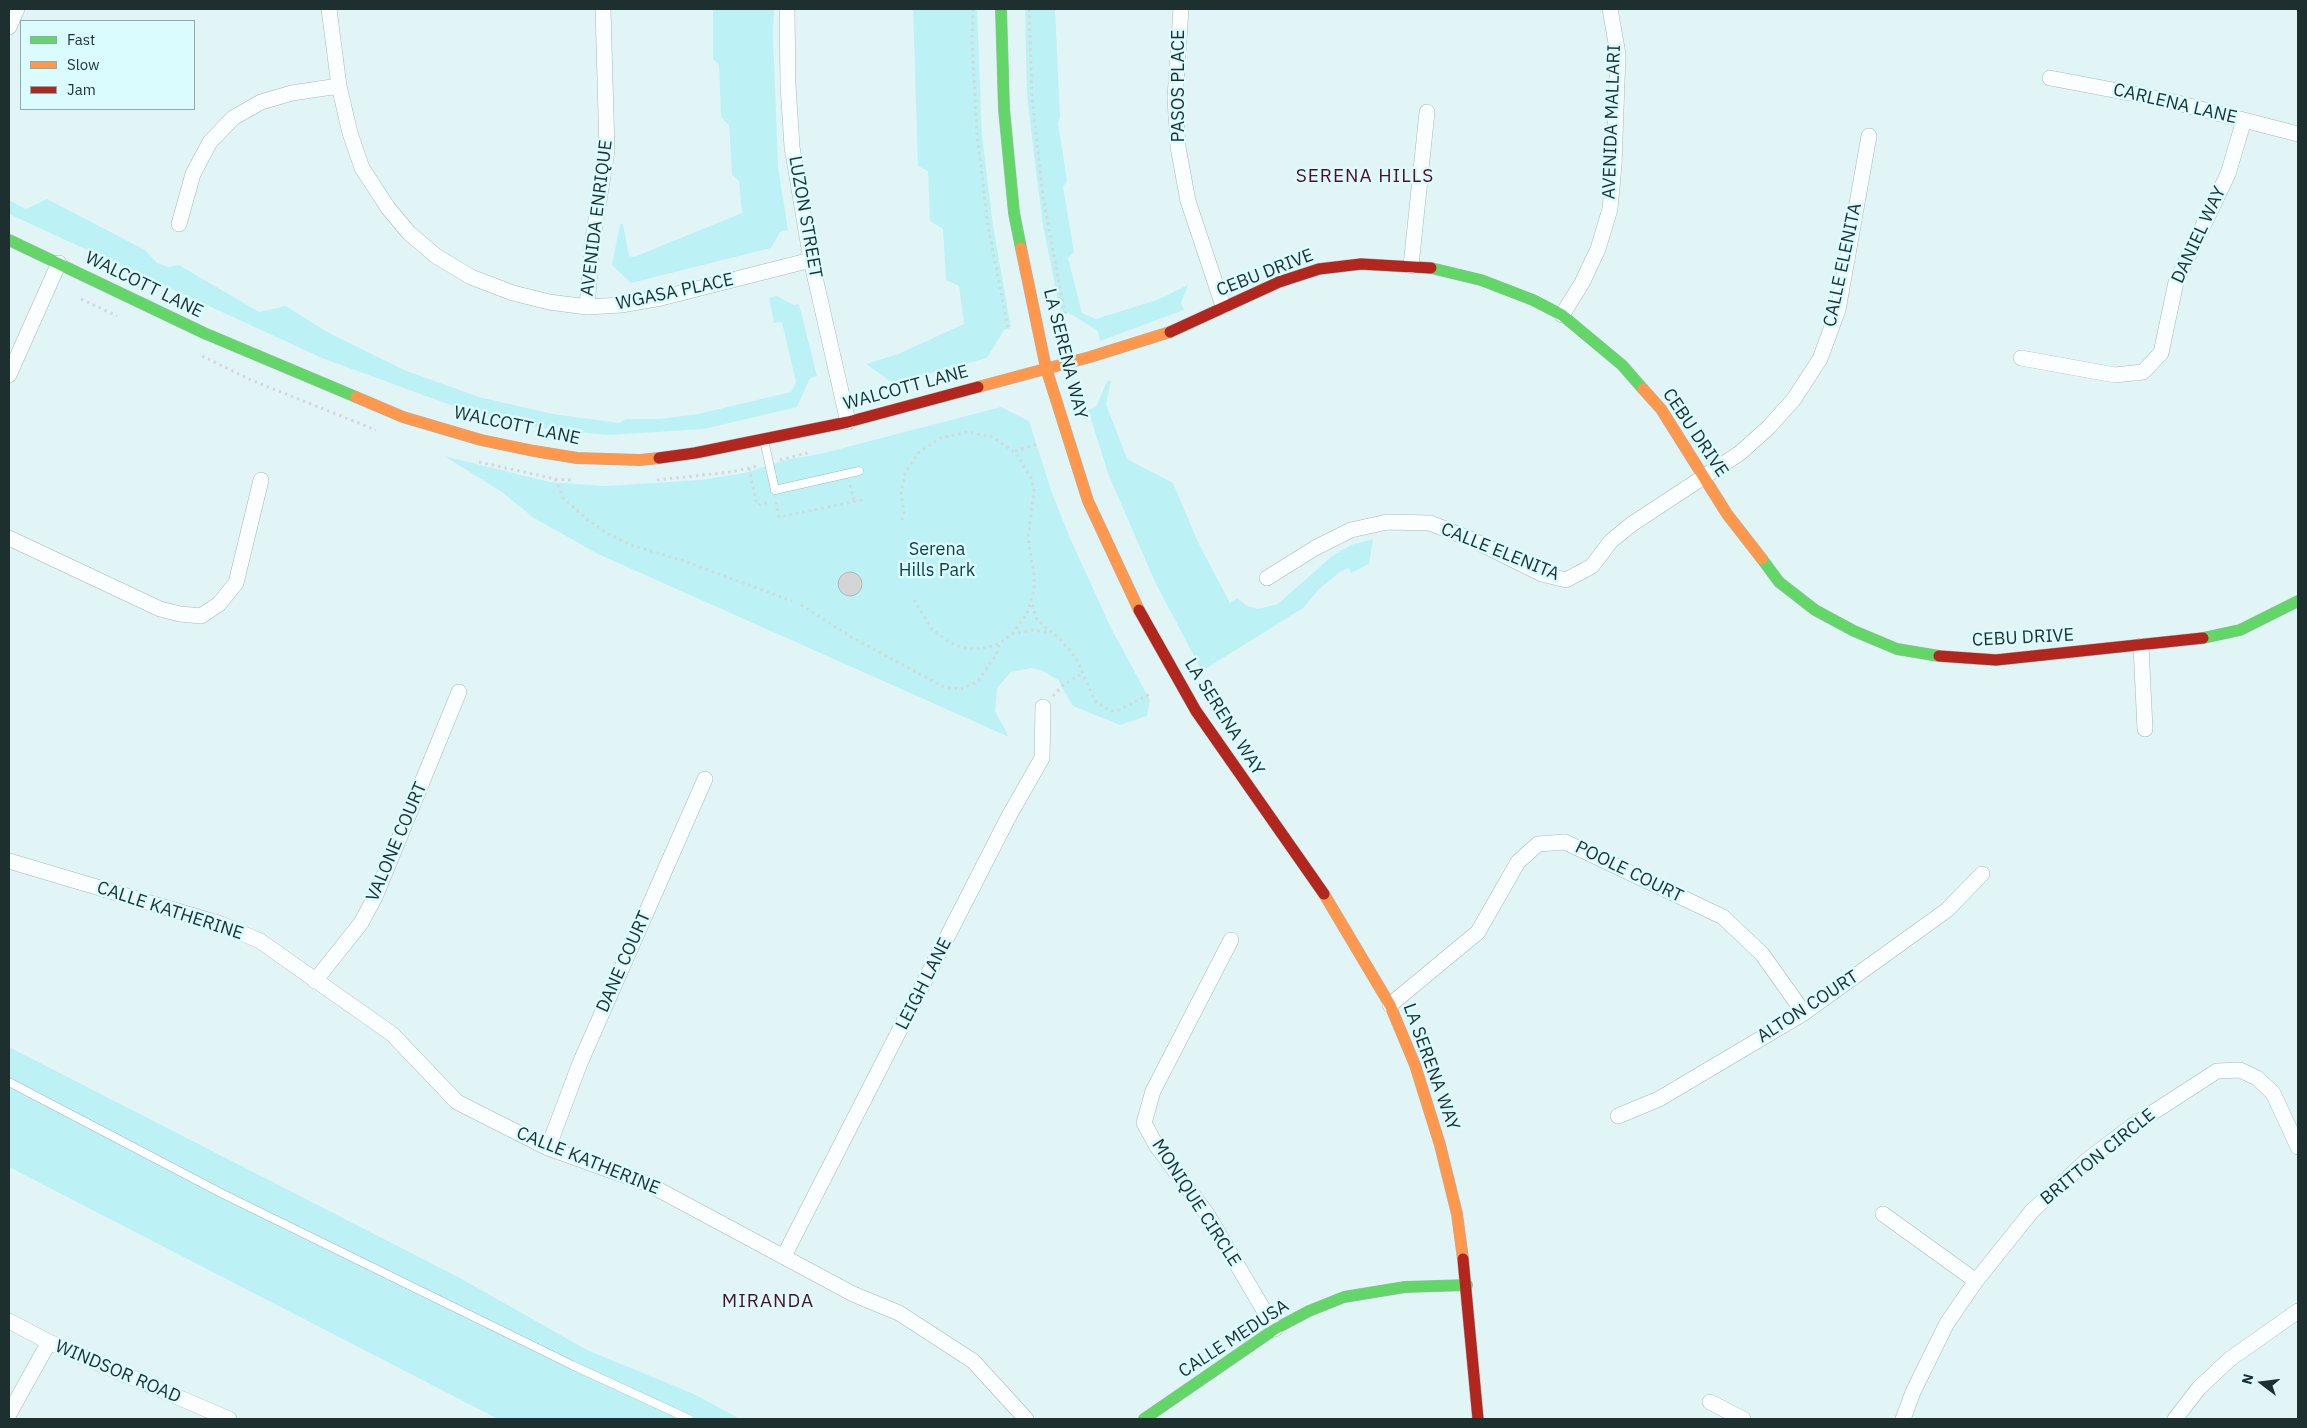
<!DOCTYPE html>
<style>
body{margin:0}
#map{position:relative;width:2307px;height:1428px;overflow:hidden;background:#e2f5f6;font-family:"IBM Plex Sans",sans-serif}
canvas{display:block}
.frame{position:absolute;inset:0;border:10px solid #1e2f30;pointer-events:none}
.legend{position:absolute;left:20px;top:20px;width:175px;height:90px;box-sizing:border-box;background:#dafcfe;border:1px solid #8faaac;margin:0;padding:6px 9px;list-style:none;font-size:15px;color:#1e2f30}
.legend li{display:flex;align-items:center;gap:10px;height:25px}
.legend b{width:25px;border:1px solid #8faaac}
.north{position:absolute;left:2237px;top:1358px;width:50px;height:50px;-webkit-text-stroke:4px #dafcfe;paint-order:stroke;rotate:285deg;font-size:14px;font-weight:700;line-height:20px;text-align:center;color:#1e2f30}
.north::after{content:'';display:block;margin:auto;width:18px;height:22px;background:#1e2f30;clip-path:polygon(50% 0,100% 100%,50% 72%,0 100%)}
</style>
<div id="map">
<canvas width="2307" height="1428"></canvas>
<div class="frame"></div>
<ul class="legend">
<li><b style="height:6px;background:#63d668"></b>Fast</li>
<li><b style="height:6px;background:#ff974d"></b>Slow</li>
<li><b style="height:6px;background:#b3261e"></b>Jam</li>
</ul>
<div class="north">N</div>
</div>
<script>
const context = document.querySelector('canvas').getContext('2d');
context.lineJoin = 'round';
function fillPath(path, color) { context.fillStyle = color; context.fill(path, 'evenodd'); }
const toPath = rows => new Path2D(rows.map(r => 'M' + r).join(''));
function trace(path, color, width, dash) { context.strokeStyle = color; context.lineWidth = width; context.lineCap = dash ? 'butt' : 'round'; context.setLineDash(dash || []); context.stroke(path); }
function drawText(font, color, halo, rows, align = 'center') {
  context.font = font + ' "IBM Plex Sans",sans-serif'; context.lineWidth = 5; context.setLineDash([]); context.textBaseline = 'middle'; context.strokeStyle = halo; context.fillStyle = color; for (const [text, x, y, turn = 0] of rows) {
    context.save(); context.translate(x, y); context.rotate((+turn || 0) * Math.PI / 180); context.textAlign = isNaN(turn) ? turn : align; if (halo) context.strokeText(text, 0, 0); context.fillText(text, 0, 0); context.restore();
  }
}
fillPath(toPath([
 [713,9,774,9,773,33,778,167,788,230,780,232,771,248,631,283,612,265,620,224,623,224,629,256,634,257,742,213,739,181,732,175,729,125,721,117,719,65,713,59],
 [913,9,977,9,982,135,993,226,1011,328,1004,330,987,358,893,383,866,364,898,354,964,324,959,286,946,280,943,229,930,221,928,171,918,166],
 [1025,9,1055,9,1060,117,1058,123,1067,181,1063,187,1074,252,1068,258,1082,313,1096,319,1157,300,1188,285,1181,303,1184,310,1100,341,1098,331,1069,313,1061,315,1043,225,1034,155,1027,95],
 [47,199,145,250,157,263,169,267,179,265,259,312,286,306,327,332,404,370,479,397,553,414,619,423,626,419,659,419,698,414,791,392,796,382,782,322,774,323,769,298,777,296,794,305,799,304,817,376,810,378,797,407,704,429,608,435,546,429,478,415,322,358,9,214,9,200,26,209],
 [1107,381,1111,381,1106,404,1127,459,1173,483,1198,542,1230,603,1237,598,1247,606,1258,609,1278,604,1332,556,1351,545,1373,539,1369,564,1351,573,1349,568,1341,571,1319,589,1303,608,1202,671,1156,584,1109,476,1088,410,1096,407],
 [1001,407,1029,421,1052,493,1070,538,1110,626,1150,700,1147,716,1120,725,1073,706,1058,680,1043,671,1031,668,1011,672,997,688,995,711,1009,737,598,554,534,518,502,492,444,456,550,482,605,486,700,480,744,473,790,459,820,454],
 [9,1047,460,1278,587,1350,694,1394,740,1419,498,1419,9,1167]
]), '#bcf2f5');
const building = toPath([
 '838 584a12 12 0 1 1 24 0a12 12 0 1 1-24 0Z'
]);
fillPath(building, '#d3d5d6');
trace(building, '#b5b6b8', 1);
const lane = toPath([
 [764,440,775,490,859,471],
 [9,1082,223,1194,572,1365,689,1419]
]);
const street = toPath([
 [329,9,339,86,350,133,362,168,388,208,409,233,436,256,471,277,513,293,549,302,587,307,621,305,661,298,811,260],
 [787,9,788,85,792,147,811,260,848,422],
 [1181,9,1175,98,1178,147,1188,201,1223,306],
 [9,27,17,9],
 [2050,78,2166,100,2298,134],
 [179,224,193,174,210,142,233,118,261,102,292,93,339,86],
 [1411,266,1427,112],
 [587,307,592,244,607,151,603,9],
 [1562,315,1582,283,1598,249,1610,209,1614,165,1618,54,1610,9],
 [2021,358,2115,375,2143,372,2161,353,2176,282,2228,174,2244,120],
 [9,375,59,263],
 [9,538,160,609,180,614,201,616,219,604,236,583,261,480],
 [1267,578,1315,548,1351,530,1387,522,1430,523,1473,540,1542,574,1566,580,1592,566,1611,541,1632,524,1740,453,1769,427,1794,399,1820,359,1838,310,1869,136],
 [2141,646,2145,729],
 [9,861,221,924,260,941,392,1034,457,1102,548,1148,648,1184,853,1294,899,1313,973,1361,1026,1419],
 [1231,940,1153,1091,1144,1123,1156,1145,1207,1214,1275,1329],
 [315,981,361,923,375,897,459,692],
 [1390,1005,1478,932,1518,862,1538,844,1565,842,1723,917,1762,954,1804,1013],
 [1618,1116,1659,1099,1804,1013,1947,910,1982,874],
 [548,1148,580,1063,705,779],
 [1883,1214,1976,1281],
 [784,1256,1009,816,1042,758,1043,707],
 [9,1321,49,1342,229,1419],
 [1710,1402,1743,1419],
 [9,1414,49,1342],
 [1903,1419,1913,1392,1947,1323,1976,1281,2032,1211,2086,1161,2132,1126,2217,1071,2240,1070,2257,1078,2273,1093,2298,1147],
 [2175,1419,2199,1388,2230,1359,2298,1311]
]);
const fast = toPath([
 [1001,9,1004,109,1014,213,1021,248],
 [9,240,204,333,356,397],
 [1431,268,1481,280,1533,300,1562,315,1622,365,1643,389],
 [1762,559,1779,582,1815,610,1854,631,1897,649,1939,656],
 [2203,638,2240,630,2298,601],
 [1144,1419,1275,1329,1309,1311,1344,1297,1405,1287,1467,1285]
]);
const slow = toPath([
 [1021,248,1046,368,1088,501,1139,610],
 [978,387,1090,357,1170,332],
 [1643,389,1661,409,1727,514,1762,559],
 [356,397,403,417,481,440,534,451,577,458,640,460,659,458],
 [1324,894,1390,1005,1415,1065,1440,1145,1457,1214,1463,1259]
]);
const jam = toPath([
 [1170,332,1279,282,1319,269,1361,264,1431,268],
 [659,458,695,453,848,422,978,387],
 [1139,610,1196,711,1324,894],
 [1939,656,1996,660,2203,638],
 [1463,1259,1478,1419]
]);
trace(lane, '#a8b8b9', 9);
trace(street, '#a8b8b9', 16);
trace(fast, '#a8b8b9', 12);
trace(slow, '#a8b8b9', 12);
trace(jam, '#a8b8b9', 12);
trace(toPath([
 [973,9,972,41,977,134,988,226,1008,328],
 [1029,9,1032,97,1043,197,1065,314],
 [81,299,117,316],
 [202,356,251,380,376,430],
 [1015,451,1040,443],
 [780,460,811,452],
 [479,462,555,479,571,480],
 [749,468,757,505,770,502],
 [555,479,564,499,588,520,608,534,634,546,684,561,792,601],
 [657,480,731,472,757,466],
 [850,485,854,502],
 [776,502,779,517,862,500],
 [902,520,904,514,901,494,905,473,918,453,940,438,968,432,993,437,1016,453,1031,478,1034,491,1028,538,1034,575,1034,590,1027,614,1012,634,1000,643,989,647,974,649,960,647,949,642,932,629,912,597],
 [801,605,853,638,944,687,961,689,977,682,996,655,1000,643],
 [1032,605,1037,620,1060,639,1076,658,1095,701,1103,707,1112,711,1119,710,1150,694],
 [1012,634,1032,630,1048,632],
 [1053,696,1062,686,1082,673]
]), '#d3d8d8', 3, [2.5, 4]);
trace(lane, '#fbfefe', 8);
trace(street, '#fbfefe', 15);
trace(fast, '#63d668', 11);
trace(slow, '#ff974d', 11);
trace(jam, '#b3261e', 11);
drawText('18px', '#1e2f30', '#dafcfe', [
 ["PASOS PLACE",1179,86,-90],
 ["CARLENA LANE",2175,104,13],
 ["AVENIDA MALLARI",1612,122,-88],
 ["LUZON STREET",805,217,80],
 ["AVENIDA ENRIQUE",597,218,-83],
 ["DANIEL WAY",2199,235,-65],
 ["CALLE ELENITA",1843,265,-78],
 ["CEBU DRIVE",1265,273,-21],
 ["WALCOTT LANE",144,285,26],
 ["WGASA PLACE",675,292,-12],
 ["LA SERENA WAY",1065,354,76],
 ["WALCOTT LANE",906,388,-15],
 ["WALCOTT LANE",517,426,12],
 ["CEBU DRIVE",1695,433,56],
 ["CALLE ELENITA",1500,552,22],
 ["CEBU DRIVE",2023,638,-3],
 ["LA SERENA WAY",1224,717,58],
 ["VALONE COURT",397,842,-67],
 ["POOLE COURT",1629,872,26],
 ["CALLE KATHERINE",170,911,18],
 ["DANE COURT",624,962,-66],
 ["LEIGH LANE",924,984,-63],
 ["ALTON COURT",1808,1007,-33],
 ["LA SERENA WAY",1431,1067,70],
 ["BRITTON CIRCLE",2098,1157,-39],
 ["CALLE KATHERINE",588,1161,22],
 ["MONIQUE CIRCLE",1196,1203,57],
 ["CALLE MEDUSA",1234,1339,-33],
 ["WINDSOR ROAD",118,1372,23]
]);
drawText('18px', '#103f42', '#dafcfe', [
 ["Serena",937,550],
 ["Hills Park",937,571]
]);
context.letterSpacing = '1px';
drawText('19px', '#530e26', '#dafcfe', [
 ["SERENA HILLS",1365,177],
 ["MIRANDA",768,1302]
]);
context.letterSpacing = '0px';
</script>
